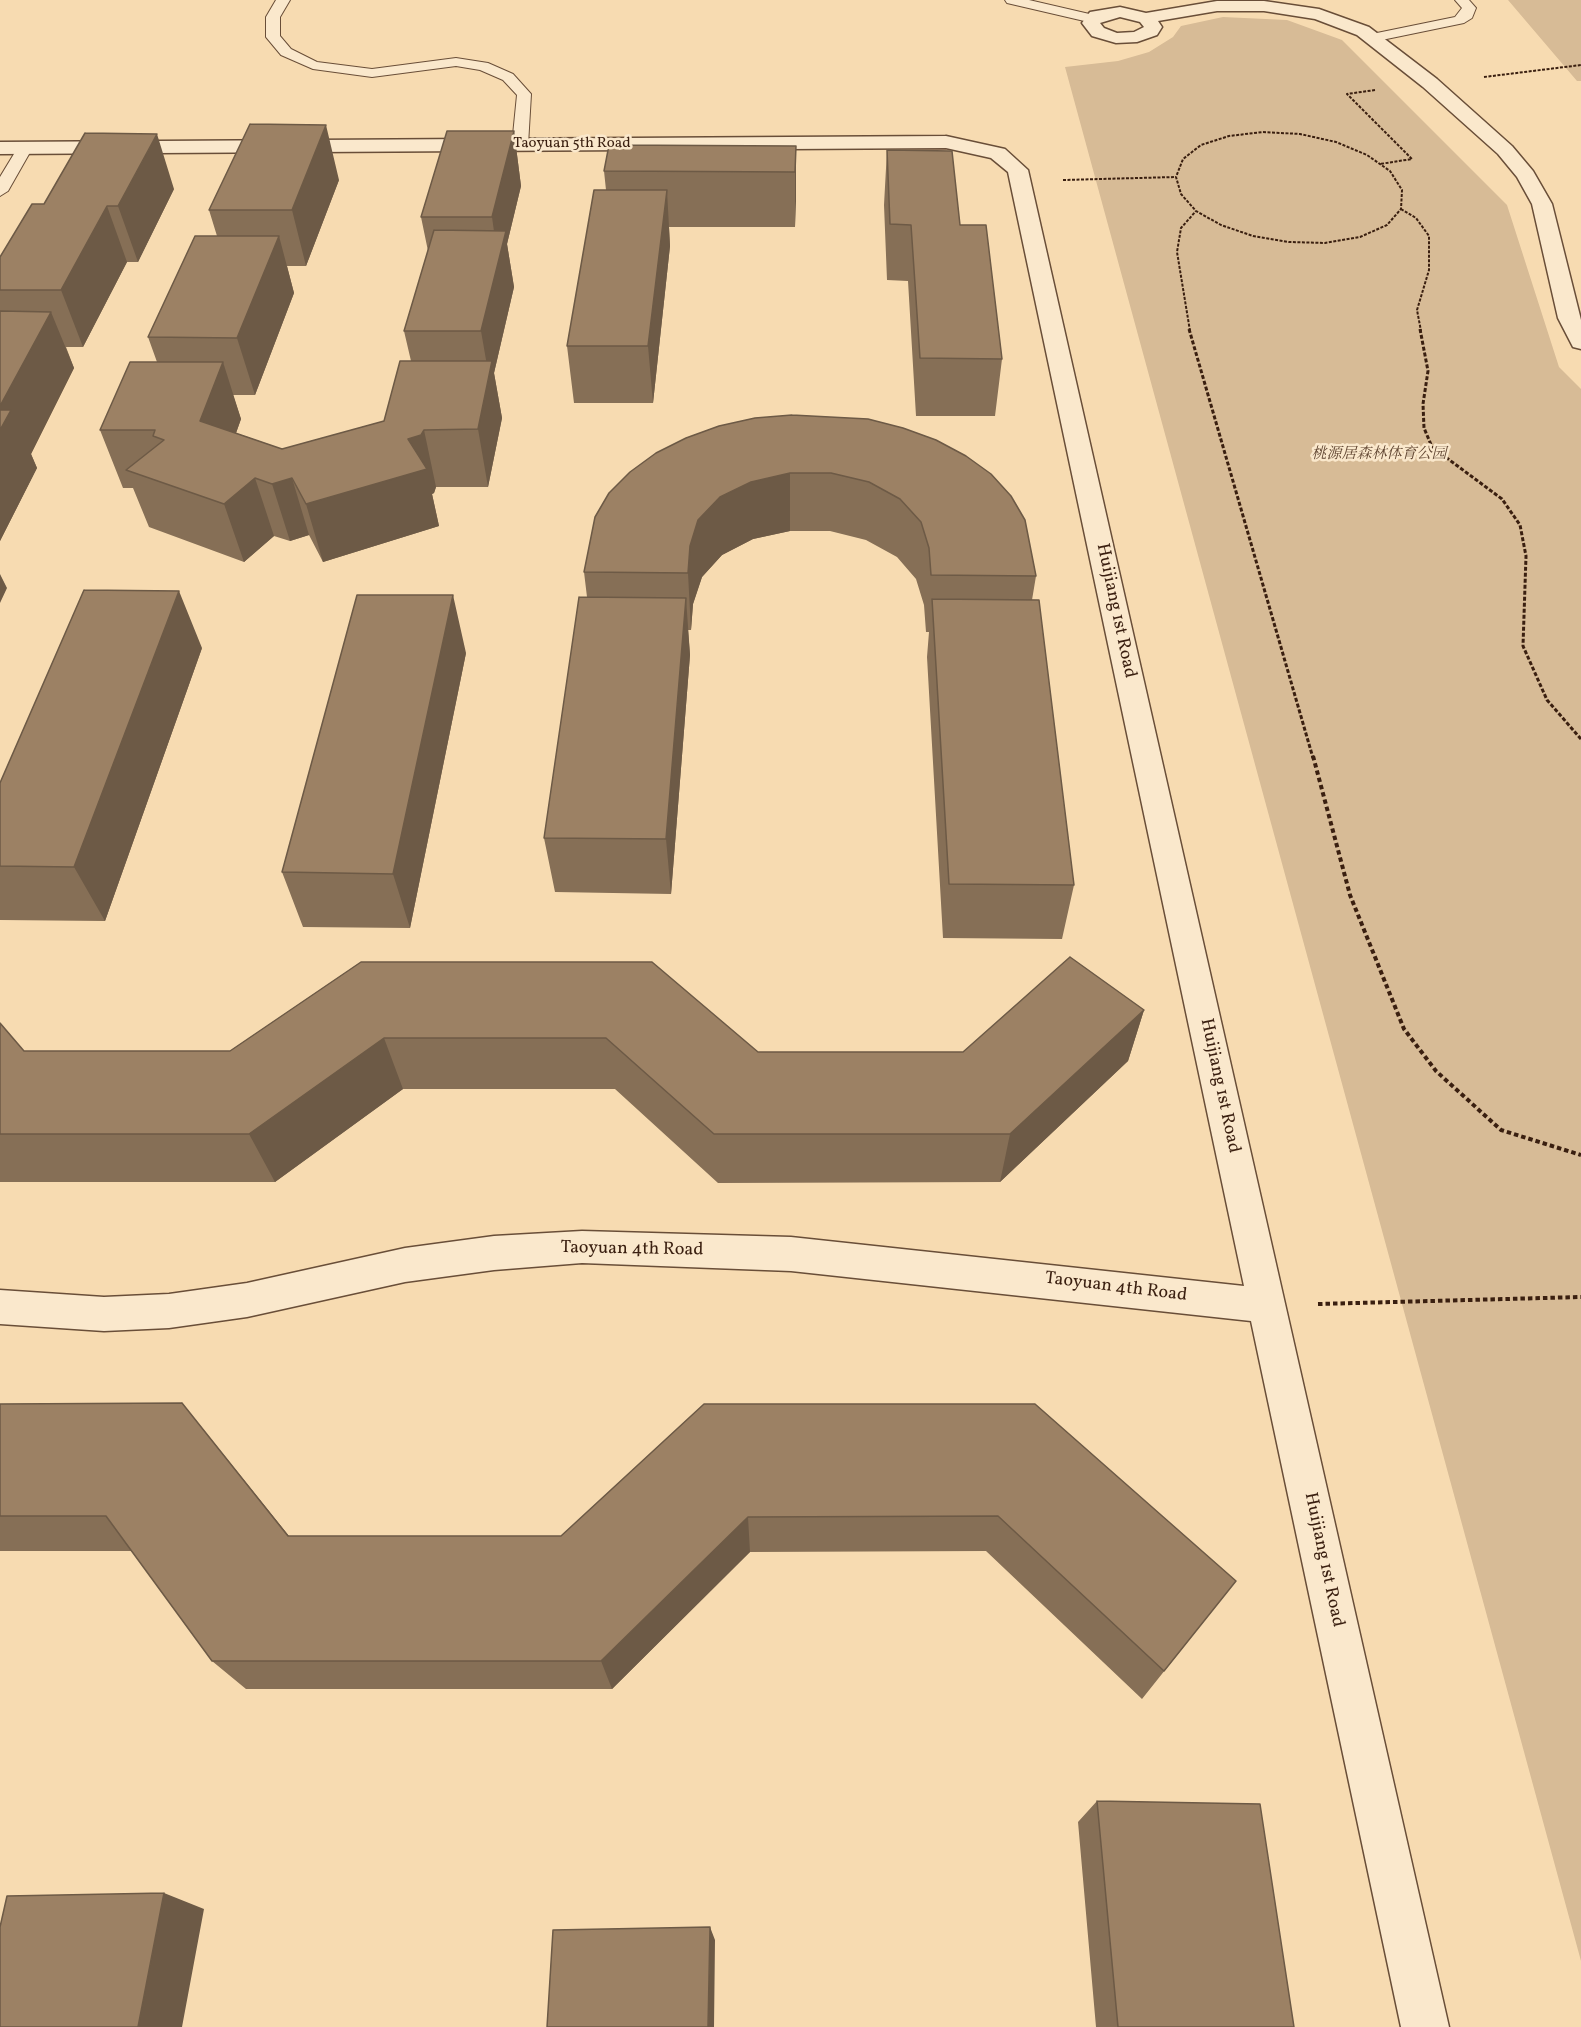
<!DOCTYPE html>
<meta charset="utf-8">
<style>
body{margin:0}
canvas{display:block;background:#f7dbb1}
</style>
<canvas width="1581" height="2027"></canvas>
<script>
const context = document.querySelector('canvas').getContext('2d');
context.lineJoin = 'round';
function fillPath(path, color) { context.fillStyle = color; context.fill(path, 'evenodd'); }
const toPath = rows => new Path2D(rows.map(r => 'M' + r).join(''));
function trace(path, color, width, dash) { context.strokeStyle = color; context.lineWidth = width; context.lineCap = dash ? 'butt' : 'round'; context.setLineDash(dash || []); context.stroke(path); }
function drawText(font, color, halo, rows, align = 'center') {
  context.font = font + ' Vollkorn,"Noto Serif SC",serif'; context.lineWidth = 5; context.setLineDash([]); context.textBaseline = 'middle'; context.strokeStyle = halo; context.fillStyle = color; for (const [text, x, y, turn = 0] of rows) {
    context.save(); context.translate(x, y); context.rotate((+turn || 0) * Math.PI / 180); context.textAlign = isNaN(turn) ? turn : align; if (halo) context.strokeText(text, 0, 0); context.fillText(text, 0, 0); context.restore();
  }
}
fillPath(toPath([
 [1508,0,1581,0,1581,81,1577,81],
 [1223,17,1287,20,1342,40,1507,205,1559,367,1581,389,1581,1961,1065,67,1118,61,1149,52,1173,37,1181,26]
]), '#d7bb96');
const service = toPath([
 [276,0,290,0,280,17,280,36,291,49,317,62,372,69,456,58,488,63,513,74,531,94,528,145,520,150,512,145,517,95,503,80,480,70,456,66,372,77,313,69,281,55,266,37,266,17,276,0],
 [1005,0,1029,0,1098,16,1100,19,1093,23,1007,3,1005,0],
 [1455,0,1469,0,1476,8,1472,18,1464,23,1372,42,1365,38,1372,34,1455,17,1462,8,1455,0],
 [25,142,33,147,8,191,0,196,0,177,20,144,25,142]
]);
const minor = toPath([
 [1217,1,1264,1,1319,9,1369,27,1437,79,1512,146,1533,171,1552,204,1581,320,1581,349,1573,347,1558,318,1532,204,1517,177,1498,154,1423,87,1357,35,1315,19,1264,11,1217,11,1158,21,1162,27,1157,35,1137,42,1116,43,1092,36,1082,23,1090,12,1120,7,1146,13,1217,1],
 [1120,17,1140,22,1144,27,1134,32,1117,33,1104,28,1100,23,1120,17],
 [946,136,1005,149,1028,170,1449,2027,1401,2027,1251,1321,791,1271,582,1263,494,1270,405,1282,247,1317,169,1328,104,1331,0,1324,0,1290,104,1297,169,1294,247,1283,405,1248,494,1236,582,1231,791,1237,1244,1286,1008,172,991,158,946,148,0,154,0,142,946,136]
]);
trace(service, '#694e38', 2);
trace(minor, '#694e38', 3);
trace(toPath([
 [1484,77,1581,65],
 [1375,90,1347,94,1412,159,1380,164],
 [1263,132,1300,134,1336,142,1367,155,1390,171,1402,190,1401,209,1387,225,1360,237,1325,243,1289,242,1253,236,1221,225,1196,211,1181,194,1176,177,1183,159,1201,145,1229,136,1263,132],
 [1063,180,1176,177],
 [1401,209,1416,218,1429,236,1429,270,1417,310,1421,331],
 [1190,331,1177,252,1181,228,1196,211]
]), '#3a1f10', 2, [3, 1.5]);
trace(toPath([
 [1189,329,1313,758],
 [1420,329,1428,371,1423,404,1424,428,1432,447,1502,499,1520,525,1526,556,1523,646,1547,700,1581,739]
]), '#3a1f10', 3, [4, 2]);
trace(toPath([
 [1313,756,1350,895,1404,1029,1436,1071,1501,1130,1581,1155],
 [1318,1304,1581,1297]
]), '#3a1f10', 4, [4.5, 3]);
fillPath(service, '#fae8cc');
fillPath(minor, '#fae8cc');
fillPath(toPath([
 [514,131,521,186,507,244,514,287,494,373,502,418,488,487,436,487,434,493,432,494,439,526,323,562,309,535,290,541,274,536,244,562,149,527,133,488,123,488,100,430,157,362,148,337,217,236,209,210,339,180,306,266,287,266,294,293,255,395,233,395,241,419,236,433,282,449,384,421,411,361,404,331,428,251,421,217],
 [796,146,795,227,669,227,670,246,653,403,574,403,567,346,606,190,604,171],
 [887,150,960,225,1002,359,995,416,916,416,908,281,887,280,884,205],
 [174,189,138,262,127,262,83,347,66,347,74,368,31,454,37,468,0,541,0,257,44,204],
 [792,415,1036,576,1032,600,1074,885,1062,939,943,938,927,657,929,632,926,632,924,605,916,579,897,557,866,540,830,531,790,531,753,539,722,555,702,577,693,604,691,630,688,630,690,655,671,894,555,892,544,838,587,597,584,572],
 [202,648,105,921,0,920,0,783],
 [466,653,410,928,303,927,282,872],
 [361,962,758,1052,963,1052,1144,1010,1128,1061,1000,1182,718,1183,615,1089,403,1089,275,1182,0,1182,0,1023,24,1051,230,1051],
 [182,1403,289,1536,561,1536,704,1404,1236,1581,1142,1699,986,1551,750,1552,612,1689,246,1689,212,1661,132,1551,0,1551,0,1404],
 [1097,1801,1294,2027,1096,2027,1078,1822]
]), '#866f56');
fillPath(toPath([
 [326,125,339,180,306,266,292,210],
 [514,131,521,186,507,244,514,287,494,373,502,418,488,487,478,429,489,377,481,331,498,260,492,217],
 [157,134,174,189,138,262,118,206],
 [796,146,796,201,795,227,795,172],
 [667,190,670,246,653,403,648,346],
 [107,206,127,262,83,347,61,290],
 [279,236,294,293,255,395,237,338],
 [51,312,74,368,31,454,37,468,0,541,0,406],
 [223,362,241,419,220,478,200,421],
 [424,430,436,487,434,493,432,494,439,526,323,562,306,504],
 [790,473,790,531,753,539,722,555,702,577,693,604,691,630,688,573,690,546,698,520,720,497,751,482],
 [255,478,274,536,244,562,224,504],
 [292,478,309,535,290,541,272,484],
 [0,574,7,588,0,603],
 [179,591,202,648,105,921,74,867],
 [453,595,466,653,410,928,393,874],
 [686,598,690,655,671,894,666,839],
 [1144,1010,1128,1061,1000,1182,1010,1134],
 [384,1038,403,1089,275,1182,249,1134],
 [182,1403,214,1443,316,1570,288,1536],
 [748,1517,750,1552,612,1689,601,1661],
 [164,1893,204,1909,182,2027,138,2027],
 [710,1927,715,1940,714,2027,708,2027]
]), '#6d5a46');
const building = toPath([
 [250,124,326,125,292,210,209,210,250,124],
 [447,131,514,131,492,217,421,217,447,131],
 [85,133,157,134,118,206,107,206,61,290,0,290,0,257,32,204,44,204,85,133],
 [609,145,796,146,795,172,604,171,609,145],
 [887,150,952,151,960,225,986,225,1002,359,920,358,911,225,890,224,887,150],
 [594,190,667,190,648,346,567,346,594,190],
 [434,230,506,231,481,331,404,331,434,230],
 [195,236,279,236,237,338,148,337,195,236],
 [0,311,51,312,0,406,0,311],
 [400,361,492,361,478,429,424,430,421,435,408,439,427,469,306,504,292,478,272,484,255,478,224,504,126,470,164,440,153,436,155,430,100,430,130,362,223,362,200,421,282,449,384,421,400,361],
 [0,410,11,410,0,430,0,410],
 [792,415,868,419,903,428,936,440,966,456,991,474,1011,496,1025,520,1036,576,931,575,929,548,921,522,900,499,869,482,831,473,790,473,751,482,720,497,698,520,690,546,688,573,584,572,595,517,609,493,630,472,656,453,686,438,719,426,755,418,792,415],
 [84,590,179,591,74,867,0,866,0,783,84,590],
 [357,595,453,595,393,874,282,872,357,595],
 [579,597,686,598,666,839,544,838,579,597],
 [932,599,1039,600,1074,885,949,884,932,599],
 [1070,957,1144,1010,1010,1134,714,1134,606,1038,384,1038,249,1134,0,1134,0,1023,24,1051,230,1051,361,962,652,962,758,1052,963,1052,1070,957],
 [182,1403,288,1536,561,1536,704,1404,1035,1404,1236,1581,1164,1671,998,1516,748,1517,601,1661,212,1661,106,1516,0,1516,0,1404,182,1403],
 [1097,1801,1260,1804,1294,2027,1118,2027,1097,1801],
 [164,1893,138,2027,0,2027,0,1927,7,1896,164,1893],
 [710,1927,708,2027,547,2027,553,1930,710,1927]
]);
fillPath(building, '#9c8164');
trace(building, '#6d5a46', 1.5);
drawText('15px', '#3a1f10', '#fae8cc', [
 ["Taoyuan 5th Road",572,144]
]);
drawText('italic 15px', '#614632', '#fae8cc', [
 ["桃源居森林体育公园",1379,455]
]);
drawText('18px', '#3a1f10', '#fae8cc', [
 ["Huijiang 1st Road",1115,611,78],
 ["Huijiang 1st Road",1219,1086,78],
 ["Taoyuan 4th Road",632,1250,1],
 ["Taoyuan 4th Road",1116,1288,7],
 ["Huijiang 1st Road",1323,1560,78]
]);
</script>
